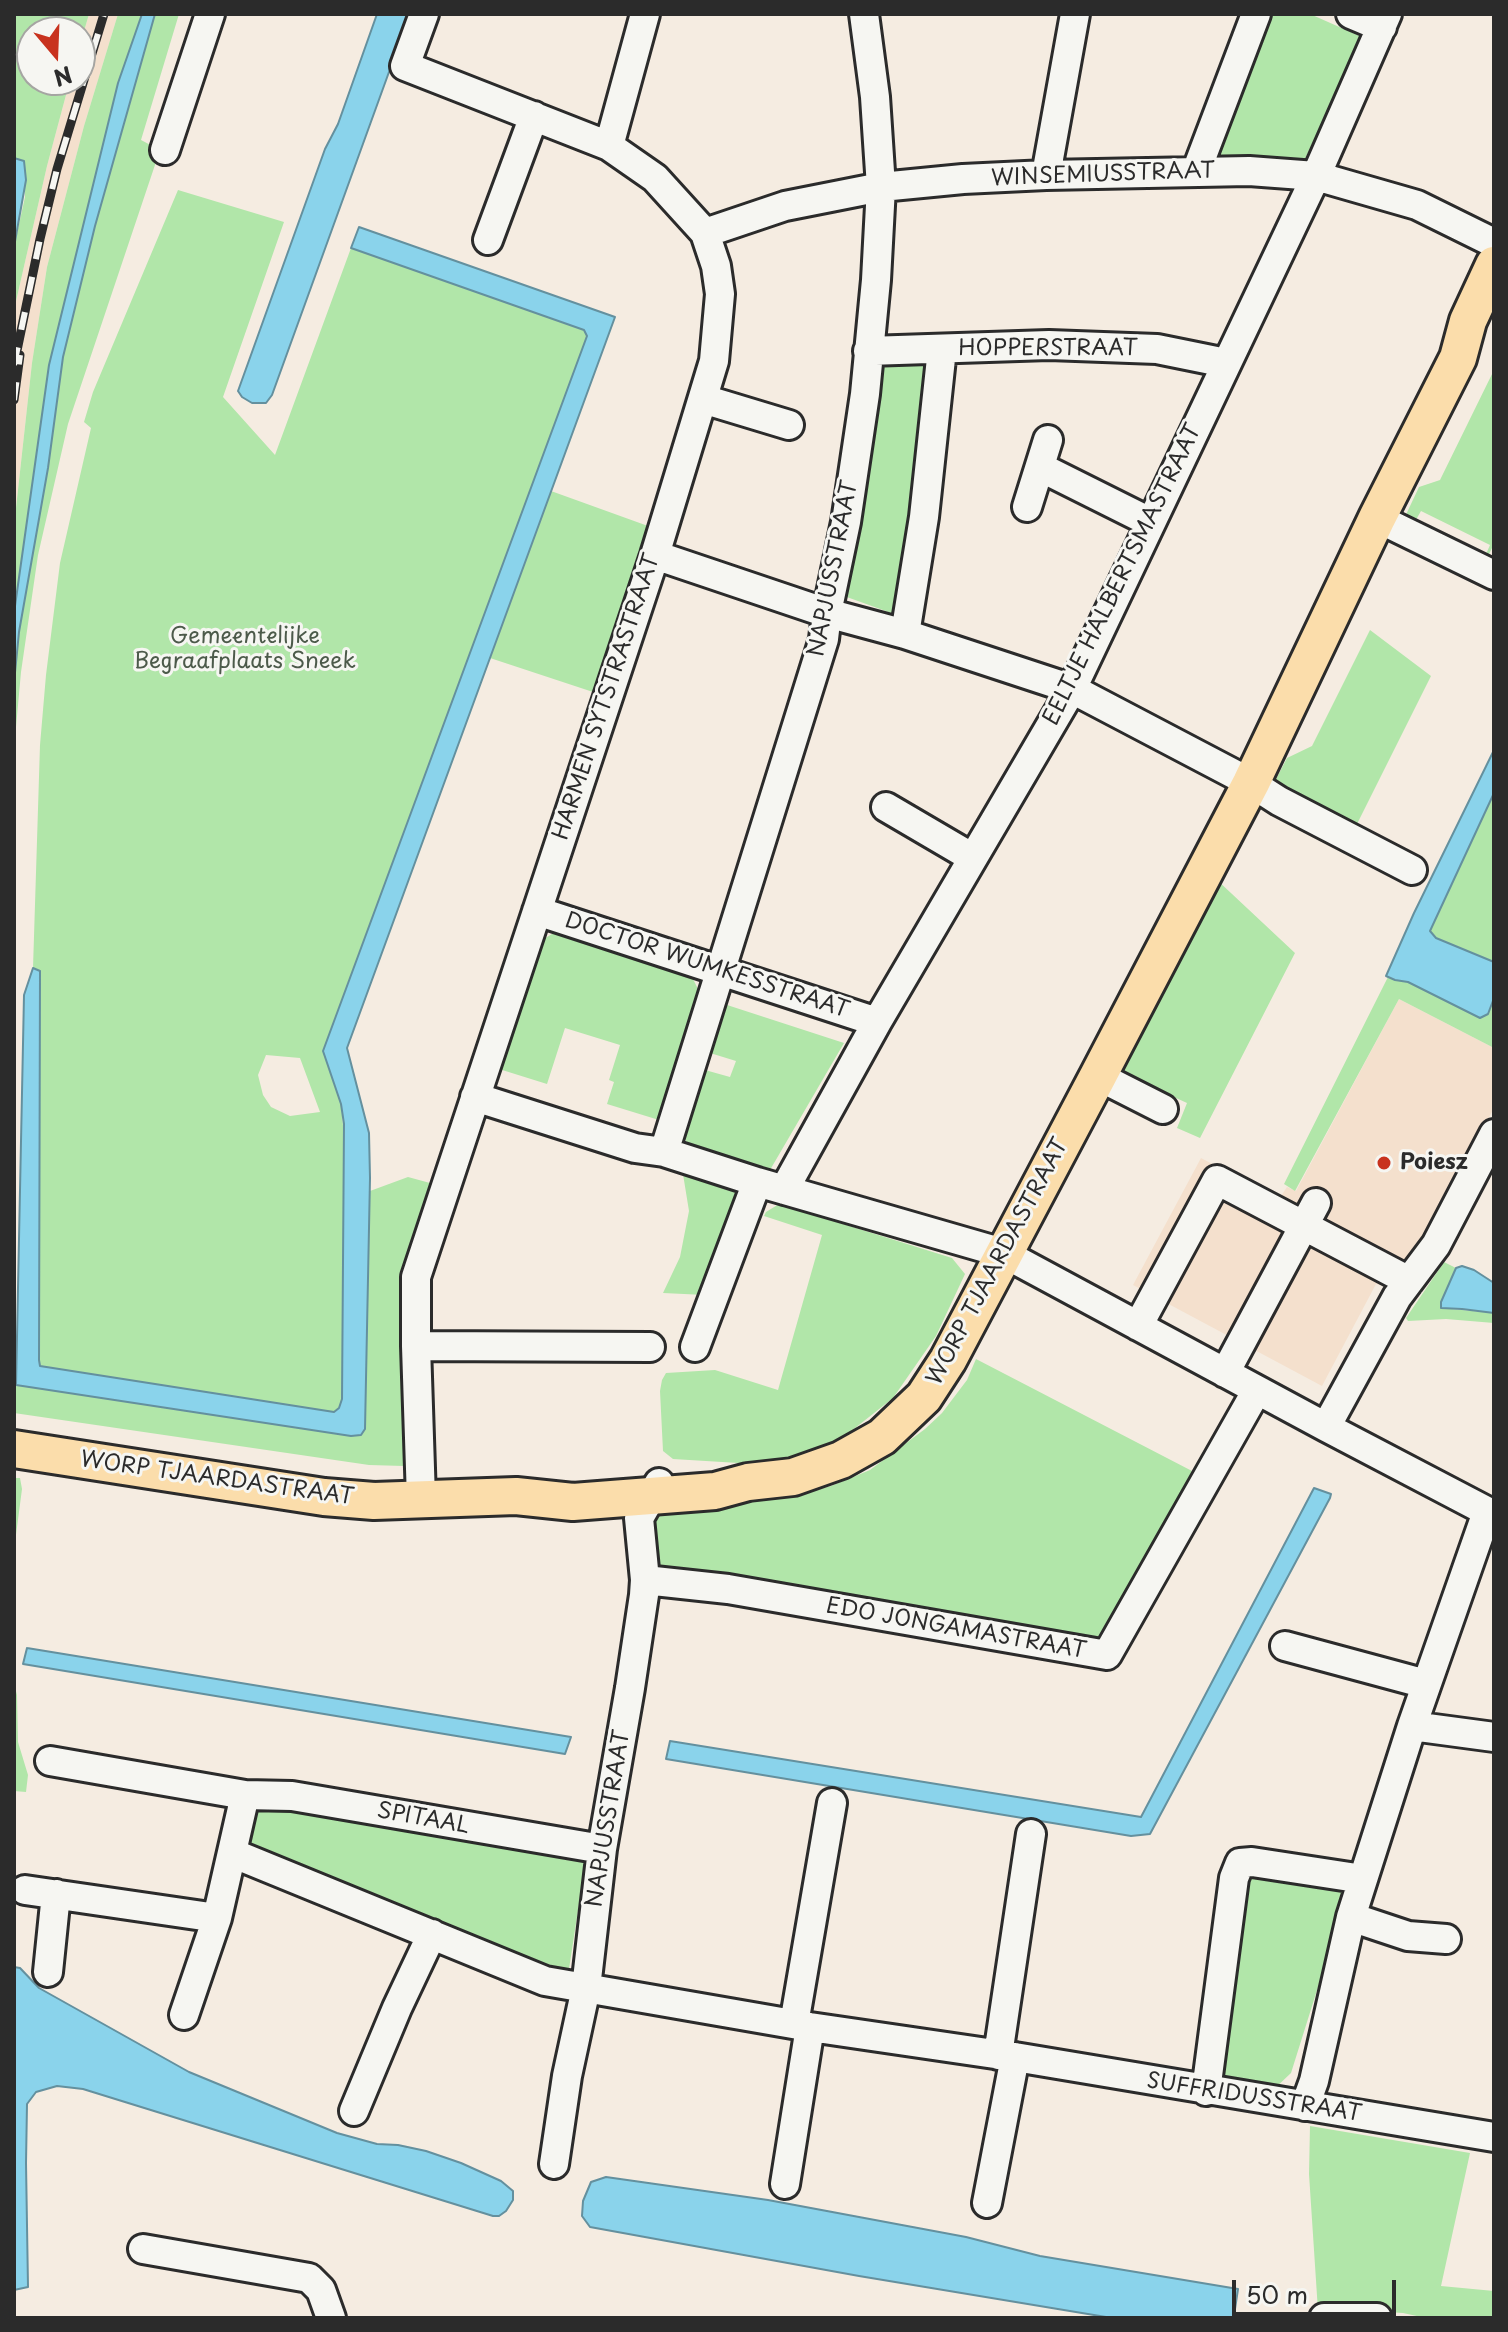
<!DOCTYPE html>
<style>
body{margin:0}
#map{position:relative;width:1508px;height:2332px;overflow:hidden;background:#f5ece1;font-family:"Playpen Sans",sans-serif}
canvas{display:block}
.frame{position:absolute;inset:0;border:16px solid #2b2b2b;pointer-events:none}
.north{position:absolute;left:16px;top:16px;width:80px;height:80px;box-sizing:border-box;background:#f6f6f2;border:2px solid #a5a5a2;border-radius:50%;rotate:161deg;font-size:22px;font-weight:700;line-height:32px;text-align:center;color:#2b2b2b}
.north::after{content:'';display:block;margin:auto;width:28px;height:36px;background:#c8321e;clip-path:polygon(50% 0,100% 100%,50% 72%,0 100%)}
.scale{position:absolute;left:1232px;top:2280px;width:164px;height:36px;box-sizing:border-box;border:4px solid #2b2b2b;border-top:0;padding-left:10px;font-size:24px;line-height:28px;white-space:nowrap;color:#2b2b2b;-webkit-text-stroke:6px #f6f6f2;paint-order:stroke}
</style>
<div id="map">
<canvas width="1508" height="2332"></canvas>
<div class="frame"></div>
<div class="north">N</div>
<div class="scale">50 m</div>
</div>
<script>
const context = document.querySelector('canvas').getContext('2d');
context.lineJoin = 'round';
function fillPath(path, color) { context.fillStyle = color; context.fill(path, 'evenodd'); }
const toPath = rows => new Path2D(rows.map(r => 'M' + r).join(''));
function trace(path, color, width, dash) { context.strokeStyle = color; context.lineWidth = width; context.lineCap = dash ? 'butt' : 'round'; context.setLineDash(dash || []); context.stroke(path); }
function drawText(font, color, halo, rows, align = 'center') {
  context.font = font + ' "Playpen Sans",sans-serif'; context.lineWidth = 6; context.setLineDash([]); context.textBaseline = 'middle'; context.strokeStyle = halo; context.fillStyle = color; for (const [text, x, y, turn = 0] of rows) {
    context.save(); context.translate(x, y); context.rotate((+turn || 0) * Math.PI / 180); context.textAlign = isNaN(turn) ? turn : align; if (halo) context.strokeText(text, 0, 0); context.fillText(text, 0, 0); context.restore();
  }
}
fillPath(toPath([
 [89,14,118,14,84,126,47,267,32,363,14,526,14,310,47,166,70,80,80,80,80,45],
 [1399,999,1494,1048,1494,1108,1422,1241,1390,1287,1376,1284,1322,1386,1133,1285,1201,1158,1279,1199,1287,1187,1296,1191]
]), '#f4e0cd');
fillPath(toPath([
 [14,14,89,14,80,45,80,32,32,32,32,80,70,80,47,166,14,310,14,247,25,197,24,161,14,158],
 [118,14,142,14,118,83,49,365,14,613,14,526,32,363,47,267,84,126],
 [155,14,179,14,141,140,160,150,68,424,38,555,21,672,14,749,14,683,19,632,48,468,63,357,95,226],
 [1267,14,1310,14,1362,37,1305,159,1213,155],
 [178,190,284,222,223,397,275,455,351,248,584,330,587,336,323,1051,341,1104,345,1147,342,1399,339,1408,335,1412,40,1366,39,1360,40,971,33,968,40,745,46,675,60,563,91,428,84,422,93,392],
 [266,1055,300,1058,320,1112,290,1116,271,1107,263,1095,258,1075],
 [929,357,906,570,894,614,844,596,879,360],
 [1494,370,1494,544,1485,562,1483,561,1490,545,1421,511,1413,525,1403,521,1419,487,1440,480],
 [551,491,648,526,593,692,490,658],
 [1370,630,1431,676,1354,830,1272,787,1287,758,1312,746],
 [1494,793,1494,962,1436,938,1430,931],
 [1216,879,1295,953,1200,1138,1177,1128,1187,1103,1115,1070],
 [557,931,691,975,699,991,659,1120,607,1104,614,1082,609,1080,620,1045,565,1028,547,1084,499,1069,542,940],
 [1388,977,1408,982,1488,1014,1494,998,1494,1048,1399,999,1295,1191,1284,1184],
 [724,1004,844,1043,770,1170,691,1146,685,1140,705,1070,730,1077,736,1061,710,1053],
 [682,1168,739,1184,737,1201,705,1295,663,1293,680,1257,689,1211],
 [408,1177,430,1183,412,1237,408,1262,406,1452,404,1466,369,1465,14,1413,16,1385,351,1436,361,1435,365,1429,370,1191],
 [779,1204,952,1258,965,1274,936,1336,893,1398,845,1436,820,1449,793,1458,755,1464,673,1459,663,1451,660,1391,662,1380,666,1373,715,1370,778,1390,822,1235,764,1216,766,1212],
 [1444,1262,1456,1268,1441,1302,1441,1308,1494,1313,1494,1323,1446,1319,1408,1321,1406,1318],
 [976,1359,1192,1471,1098,1646,652,1577,653,1526,660,1515,677,1503,798,1495,831,1486,870,1470,925,1429,942,1413,967,1380],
 [14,1478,20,1478,22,1489,14,1550],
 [14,1683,17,1695,18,1742,28,1775,26,1792,14,1791],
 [259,1804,586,1858,567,1982,254,1853,245,1836,246,1820],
 [1247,1868,1350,1885,1291,2073,1272,2091,1211,2081],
 [1310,2126,1470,2153,1441,2286,1494,2291,1494,2318,1426,2318,1403,2313,1341,2309,1318,2311,1309,2174]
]), '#b1e6a9');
const water = toPath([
 [142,14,155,14,95,226,63,357,48,468,19,632,14,683,14,613,49,365,118,83,142,14],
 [377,14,410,14,272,395,266,403,252,403,242,397,238,391,325,149,338,124,377,14],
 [14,158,24,161,26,180,14,247,14,158],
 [359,227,615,317,347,1048,369,1133,370,1178,365,1429,361,1435,351,1436,16,1385,24,995,33,968,40,971,39,1360,40,1366,334,1412,339,1408,342,1399,344,1124,341,1104,323,1051,587,336,584,330,351,248,359,227],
 [1494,750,1494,793,1430,931,1436,938,1494,962,1494,998,1488,1014,1480,1018,1408,982,1395,980,1386,976,1414,913,1494,750],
 [1462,1266,1474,1270,1494,1283,1494,1313,1462,1309,1441,1308,1441,1302,1456,1268,1462,1266],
 [1314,1488,1331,1494,1330,1498,1150,1834,1131,1836,666,1759,670,1741,1141,1817,1314,1488],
 [27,1648,571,1737,565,1754,23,1664,27,1648],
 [14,1967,20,1968,39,1988,189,2072,337,2133,377,2144,398,2145,426,2151,461,2163,501,2181,513,2191,513,2200,506,2211,499,2216,493,2216,83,2089,57,2086,36,2092,27,2104,26,2163,28,2287,14,2290,14,1967],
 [606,2177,768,2200,966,2237,1040,2256,1238,2289,1235,2309,1233,2318,1112,2318,859,2276,590,2227,582,2216,583,2201,591,2182,606,2177]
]);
fillPath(water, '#8ad3eb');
trace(water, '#64909e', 2);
const minor = toPath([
 [1351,14,1382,27],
 [609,146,645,14],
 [165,150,210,14],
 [1196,172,1256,14],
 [1046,175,1075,14],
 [705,233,785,206,881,187,963,179,1046,175,1249,171,1316,176,1417,205,1494,243],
 [488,240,534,116],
 [868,351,1049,345,1157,349,1226,363],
 [703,399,789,425],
 [1040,467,1150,522],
 [1027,507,1048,440],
 [1377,518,1494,575],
 [655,555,827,613,905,634,1072,689,1251,783,1279,801,1412,870],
 [905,634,924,517,942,349],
 [886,807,973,858],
 [537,911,877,1022],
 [1098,1076,1163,1109],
 [475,1097,635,1148,664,1152,757,1182,695,1347],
 [664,1152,824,639,827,613,846,522,865,394,876,280,881,187,875,97,864,14],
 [757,1182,1003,1253,1326,1427,1494,1515],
 [784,1190,877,1022,1072,689,1316,176,1387,14],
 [1138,1326,1217,1180,1409,1281],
 [416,1346,650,1347],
 [1225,1373,1316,1203],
 [1326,1427,1397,1297,1436,1245,1494,1134],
 [421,1499,416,1346,416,1277,655,555,714,361,720,294,716,266,705,233,655,178,609,146,405,66,424,14],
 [645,1580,728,1589,1107,1655,1257,1390],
 [1285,1646,1426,1684],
 [1412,1726,1494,1737],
 [50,1761,245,1795,292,1796,602,1849],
 [232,1853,545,1981,810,2027,1015,2057,1494,2137],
 [25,1890,217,1918],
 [1351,1917,1408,1936,1446,1939],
 [48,1972,56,1894],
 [184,2015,217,1918,245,1795],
 [794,2024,832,1803],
 [998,2055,1031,1834],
 [1206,2091,1234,1878,1240,1863,1252,1862,1363,1879],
 [1305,2106,1314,2081,1351,1917,1412,1726,1487,1512],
 [354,2111,397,2008,432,1934],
 [554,2164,567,2076,586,1988,602,1849,630,1688,644,1595,645,1580,639,1518,659,1483],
 [785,2184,810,2027],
 [987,2203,1015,2057],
 [143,2249,309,2278,321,2290,331,2318],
 [1324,2318,1377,2318]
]);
const major = toPath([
 [14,1449,324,1497,374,1501,516,1496,573,1502,715,1491,748,1482,793,1477,841,1460,882,1437,924,1397,948,1360,1098,1076,1251,783,1377,518,1458,358,1468,321,1494,265]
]);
trace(minor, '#2b2b2b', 34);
trace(major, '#2b2b2b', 42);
trace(minor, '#f6f6f2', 28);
trace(major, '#fbddab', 36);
const rail = toPath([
 [14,365,40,239,57,169,104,14],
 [14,400,20,355]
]);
trace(rail, '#2b2b2b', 9);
trace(rail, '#f6f6f2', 6, [18]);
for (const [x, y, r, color] of [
 [1384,1163,8,"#c8321e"]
]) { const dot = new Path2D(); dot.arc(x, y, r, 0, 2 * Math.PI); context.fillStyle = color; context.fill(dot); trace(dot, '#f6f6f2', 3); }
drawText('22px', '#2b2b2b', '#f6f6f2', [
 ["WINSEMIUSSTRAAT",1103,175,-2],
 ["HOPPERSTRAAT",1048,349],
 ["NAPJUSSTRAAT",834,569,-79],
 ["EELTJE HALBERTSMASTRAAT",1123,575,-64],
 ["HARMEN SYTSTRASTRAAT",607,697,-72],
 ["DOCTOR WUMKESSTRAAT",707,966,18],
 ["WORP TJAARDASTRAAT",998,1262,-62],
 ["WORP TJAARDASTRAAT",217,1479,8],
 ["EDO JONGAMASTRAAT",956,1629,10],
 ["SPITAAL",423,1819,10],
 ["NAPJUSSTRAAT",609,1819,-81],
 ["SUFFRIDUSSTRAAT",1254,2098,9]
]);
drawText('22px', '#4c5a4a', '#f6f6f2', [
 ["Gemeentelijke",245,637],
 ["Begraafplaats Sneek",245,662]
]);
drawText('bold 22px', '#2b2b2b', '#f6f6f2', [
 ["Poiesz",1400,1163]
], 'left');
</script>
